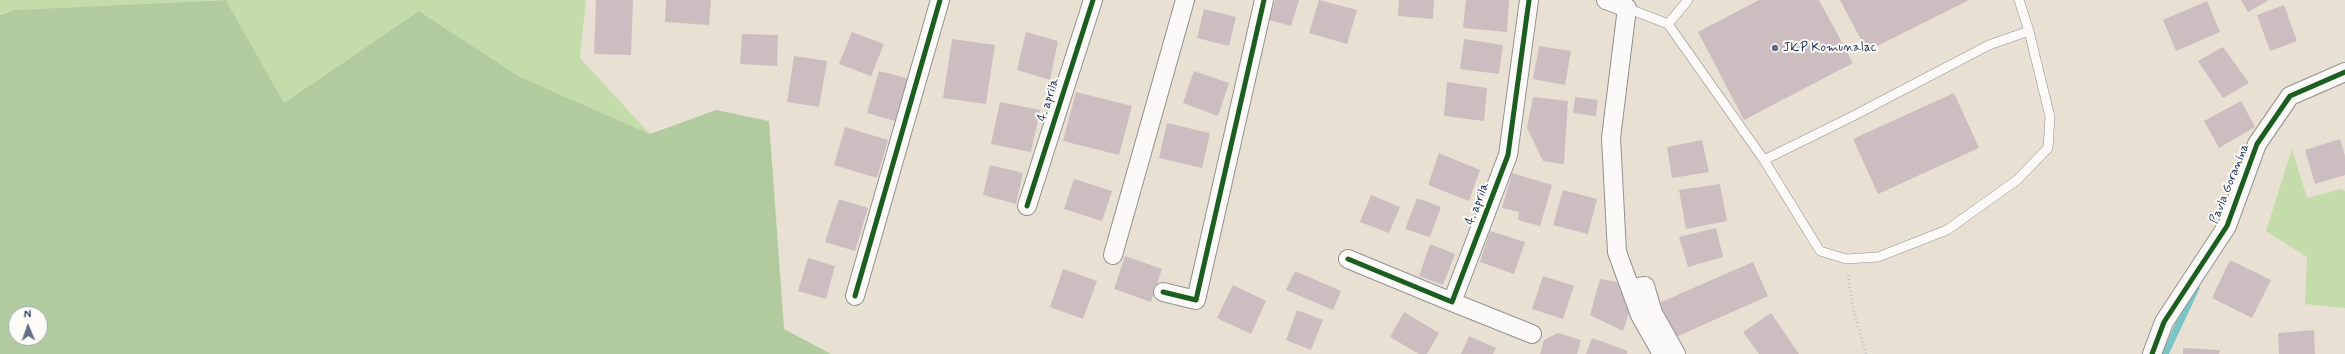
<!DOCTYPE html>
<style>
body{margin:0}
#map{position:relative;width:2345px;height:354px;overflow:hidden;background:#e8e0d2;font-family:Mynerve,sans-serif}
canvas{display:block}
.north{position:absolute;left:8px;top:306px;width:40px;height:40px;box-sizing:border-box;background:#fdfcf7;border:1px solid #a3aaba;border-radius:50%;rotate:358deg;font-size:11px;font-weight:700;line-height:16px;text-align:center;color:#1b2f5e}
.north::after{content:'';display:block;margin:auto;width:14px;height:18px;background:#636d87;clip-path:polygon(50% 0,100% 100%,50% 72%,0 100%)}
</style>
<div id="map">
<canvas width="2345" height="354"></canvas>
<div class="north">N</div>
</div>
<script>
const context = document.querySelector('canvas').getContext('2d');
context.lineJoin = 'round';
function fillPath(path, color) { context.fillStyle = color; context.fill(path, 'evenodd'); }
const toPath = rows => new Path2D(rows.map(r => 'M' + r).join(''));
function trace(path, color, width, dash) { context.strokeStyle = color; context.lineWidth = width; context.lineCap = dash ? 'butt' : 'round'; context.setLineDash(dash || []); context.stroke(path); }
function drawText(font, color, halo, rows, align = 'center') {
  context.font = font + ' Mynerve,sans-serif'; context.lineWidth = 4; context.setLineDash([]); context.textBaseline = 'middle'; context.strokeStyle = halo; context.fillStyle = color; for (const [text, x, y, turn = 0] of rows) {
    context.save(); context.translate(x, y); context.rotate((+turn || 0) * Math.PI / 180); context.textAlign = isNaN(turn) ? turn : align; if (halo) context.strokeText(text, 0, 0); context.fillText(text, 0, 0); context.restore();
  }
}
fillPath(toPath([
 [0,0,221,0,13,10,0,14],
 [226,0,586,0,580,58,650,134,518,76,419,11,284,103],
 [2292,149,2307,198,2341,189,2345,191,2345,308,2305,304,2307,257,2266,231]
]), '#c4dca9');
fillPath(toPath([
 [226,0,284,103,419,11,518,76,650,134,716,110,769,121,784,329,831,354,0,354,0,15,13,10],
 [16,314,40,314,40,338,16,338]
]), '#b2cb9e');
trace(toPath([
 [2165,354,2196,288]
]), '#79c4c5', 7);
fillPath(toPath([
 [596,0,633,0,631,55,594,54],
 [666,0,711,0,709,25,665,22],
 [1275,0,1299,0,1291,26,1269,20],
 [1319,0,1357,10,1347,44,1309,33],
 [1399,0,1434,0,1433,19,1398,16],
 [1466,0,1509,0,1507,32,1463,28],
 [1759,0,1819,0,1853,63,1744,120,1698,32],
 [1840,0,1969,0,1867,51],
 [2241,0,2269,0,2248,12],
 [2207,1,2220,32,2176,51,2163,20],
 [2284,5,2297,41,2270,51,2257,15],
 [1204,9,1236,17,1229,46,1197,38],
 [852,32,884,44,871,76,839,64],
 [1026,32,1058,41,1050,80,1017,70],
 [742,34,778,35,777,66,740,64],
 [952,39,995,45,986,104,943,98],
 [1464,39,1503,45,1499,74,1460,69],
 [1539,46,1571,51,1565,85,1533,79],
 [2223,47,2249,83,2223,98,2198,61],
 [794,56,827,61,819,107,787,102],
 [879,71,914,80,902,123,867,113],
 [1194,71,1229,83,1218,116,1183,103],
 [1447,82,1487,88,1484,121,1444,116],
 [1076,92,1132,106,1119,155,1063,141],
 [1954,93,1979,148,1878,194,1853,139],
 [1533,97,1568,101,1564,164,1543,161,1527,128],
 [1575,97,1598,100,1596,116,1573,113],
 [2241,101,2255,127,2219,148,2204,121],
 [1000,102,1040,110,1031,152,991,144],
 [1167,123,1210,133,1202,168,1159,158],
 [845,127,888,140,877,178,834,165],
 [2340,139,2345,156,2345,175,2315,184,2305,150],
 [1702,140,1709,172,1672,178,1667,147],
 [1439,153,1480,170,1469,201,1428,185],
 [990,165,1023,173,1016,204,983,195],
 [1512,173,1552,185,1540,226,1518,220,1519,212,1502,208],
 [1074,179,1112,191,1102,221,1064,209],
 [1720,184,1727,221,1686,229,1679,190],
 [1563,190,1597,199,1588,234,1553,225],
 [1371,195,1400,207,1389,233,1360,222],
 [1417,198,1441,207,1430,237,1405,229],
 [839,199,868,208,855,251,825,242],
 [1716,228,1723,257,1688,267,1679,237],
 [1490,231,1525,242,1514,274,1480,262],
 [1430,244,1455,254,1443,285,1419,276],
 [1125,256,1162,269,1151,302,1114,289],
 [808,258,835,266,826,299,798,291],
 [2230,260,2271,280,2252,318,2212,298],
 [1753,262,1768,296,1676,337,1659,303],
 [1063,269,1097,281,1083,319,1050,307],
 [1295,271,1341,291,1333,310,1286,290],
 [1543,276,1574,286,1563,319,1532,309],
 [1600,279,1617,282,1629,313,1623,331,1590,315],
 [1233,285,1266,301,1251,334,1217,318],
 [1297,310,1323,320,1311,350,1286,340],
 [1404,312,1439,333,1427,354,1419,354,1390,337],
 [1771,313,1799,354,1759,354,1743,332],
 [2314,330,2315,354,2279,354,2278,333],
 [1558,333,1581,340,1577,354,1540,354,1544,340],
 [1469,336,1496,348,1493,354,1461,354],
 [1592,338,1628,351,1627,354,1586,354],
 [2183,348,2220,350,2219,354,2183,354]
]), '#ccbec0');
const service = toPath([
 [2019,0,2029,31],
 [1627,8,1668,24,1764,160,1820,251,1846,259,1878,257,1947,230,2017,180,2048,148,2050,117,2029,31,1989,45,1855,115,1764,160],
 [1668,24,1688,0]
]);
const minor = toPath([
 [1606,0,1627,8,1611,138,1617,252,1640,315,1662,354],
 [1027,206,1093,0],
 [1113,255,1185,0],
 [1348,259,1452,302,1508,155,1529,0],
 [1631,288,1645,286,1653,313,1676,354],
 [1163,292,1196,300,1264,0],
 [855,296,940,0],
 [1452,302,1532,334],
 [2152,354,2164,322,2227,226,2257,144,2290,96,2345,72]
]);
trace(service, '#929192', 10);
trace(minor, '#929192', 20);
trace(toPath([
 [1848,275,1854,312,1866,354]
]), '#bfc0c2', 2.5, [1, 3]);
trace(service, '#fcfaf8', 9);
trace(minor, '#fcfaf8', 18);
trace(toPath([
 [1027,206,1093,0],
 [1348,259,1452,302,1508,155,1529,0],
 [1163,292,1196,300,1264,0],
 [855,296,940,0],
 [2152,354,2164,322,2227,226,2257,144,2290,96,2345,72]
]), '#1b5e20', 5);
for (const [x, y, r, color] of [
 [1775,48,4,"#636d87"]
]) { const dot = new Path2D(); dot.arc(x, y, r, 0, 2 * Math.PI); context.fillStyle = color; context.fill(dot); trace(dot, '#fdfcf7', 1.5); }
drawText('13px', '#1b2f5e', '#fdfcf7', [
 ["JKP Komunalac",1783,48]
], 'left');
drawText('13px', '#1b2f5e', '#fdfcf7', [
 ["4. aprila",1049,100,-72],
 ["Pavla Goranina",2230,184,-68],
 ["4. aprila",1478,204,-69]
]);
</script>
